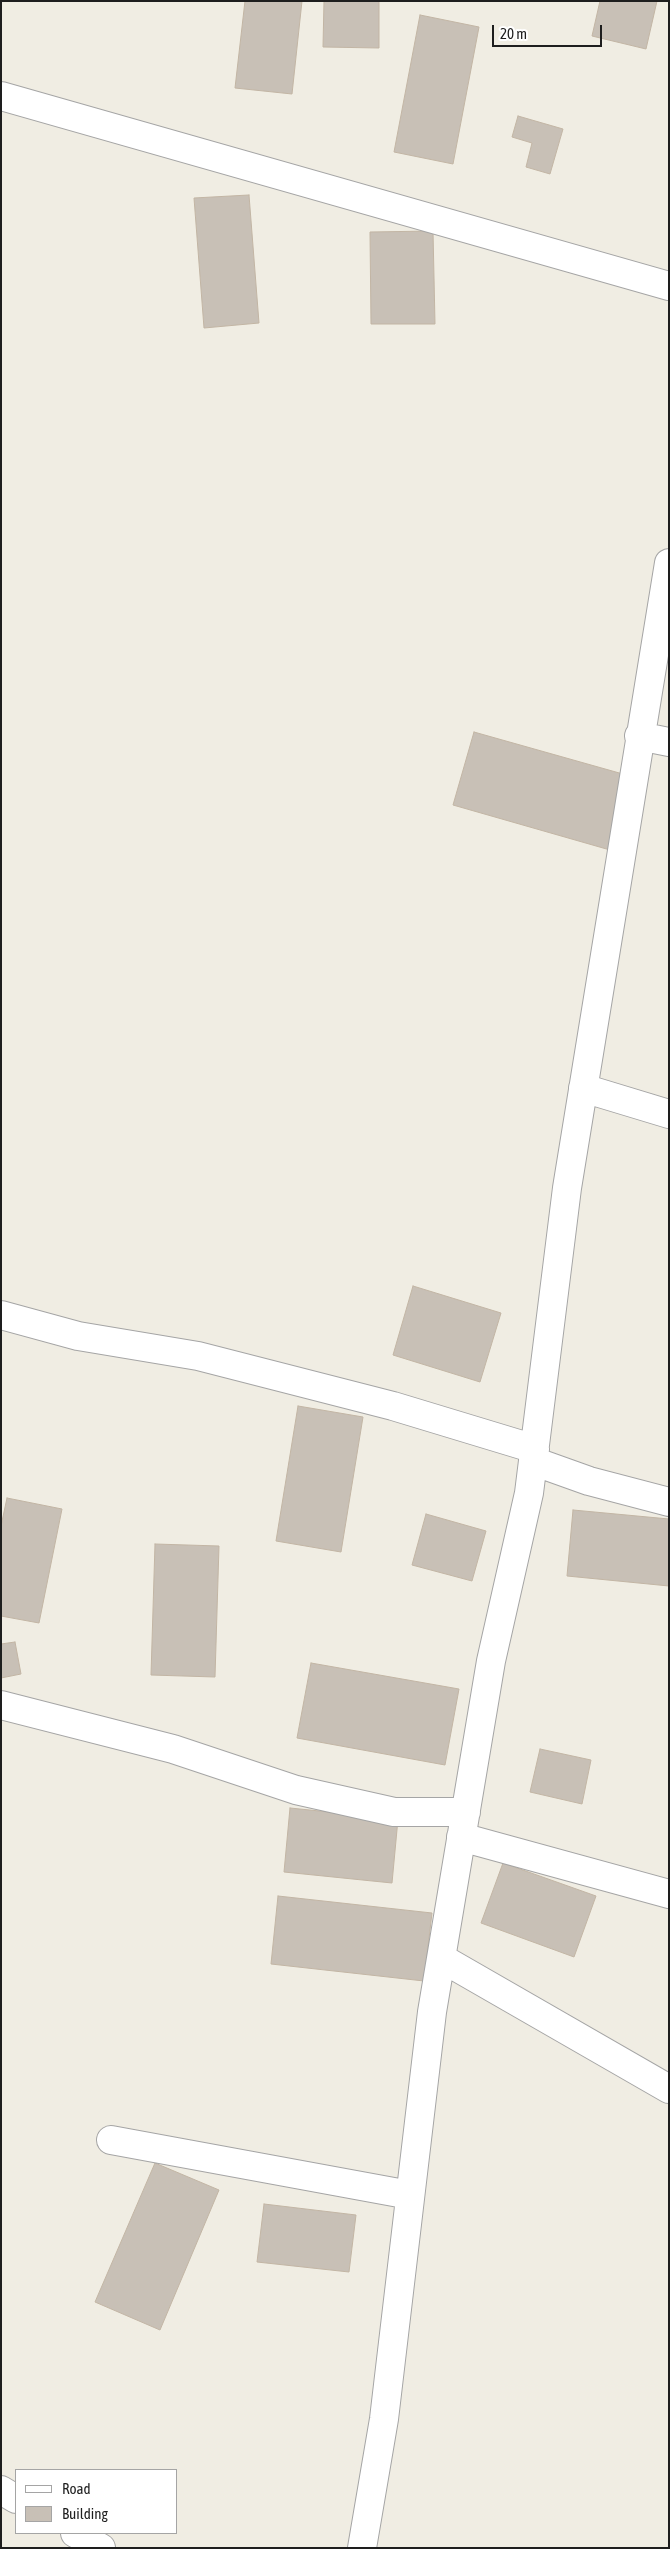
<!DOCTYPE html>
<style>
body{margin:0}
#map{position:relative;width:670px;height:2549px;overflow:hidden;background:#f0ede3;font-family:"Asap Condensed",sans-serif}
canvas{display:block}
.frame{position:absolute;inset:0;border:2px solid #1e1e1e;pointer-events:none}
.legend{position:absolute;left:15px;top:2469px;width:162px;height:65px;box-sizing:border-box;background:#fff;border:1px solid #a5a5a5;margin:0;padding:6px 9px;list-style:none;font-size:15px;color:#1e1e1e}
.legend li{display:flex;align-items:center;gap:10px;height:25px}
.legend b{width:25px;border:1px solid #a5a5a5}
.scale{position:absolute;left:492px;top:25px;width:110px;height:22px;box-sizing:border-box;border:2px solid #1e1e1e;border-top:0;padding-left:6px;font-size:15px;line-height:18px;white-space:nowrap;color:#1e1e1e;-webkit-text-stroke:4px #fff;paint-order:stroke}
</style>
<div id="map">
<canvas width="670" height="2549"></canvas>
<div class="frame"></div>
<ul class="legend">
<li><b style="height:6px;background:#fff"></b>Road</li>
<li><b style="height:14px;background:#c8c0b6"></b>Building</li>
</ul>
<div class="scale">20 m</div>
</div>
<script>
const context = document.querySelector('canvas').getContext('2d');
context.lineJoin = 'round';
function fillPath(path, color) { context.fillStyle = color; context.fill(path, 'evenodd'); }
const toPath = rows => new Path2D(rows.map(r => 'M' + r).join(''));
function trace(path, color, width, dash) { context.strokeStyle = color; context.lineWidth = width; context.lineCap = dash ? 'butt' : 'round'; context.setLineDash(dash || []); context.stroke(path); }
const building = toPath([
 [245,1,302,1,292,94,235,88,245,1],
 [324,1,379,1,379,48,323,47,324,1],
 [600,1,657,1,646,49,592,36,600,1],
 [420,15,479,27,453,164,394,152,420,15],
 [518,116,563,129,550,174,526,167,532,143,512,137,518,116],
 [249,195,259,323,204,328,194,198,249,195],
 [433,231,435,324,371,324,370,232,433,231],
 [474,732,630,776,610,850,453,805,474,732],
 [413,1286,501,1313,480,1382,393,1355,413,1286],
 [298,1406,363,1417,341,1552,276,1541,298,1406],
 [7,1498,62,1509,39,1623,1,1616,1,1526,7,1498],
 [573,1510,669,1519,669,1586,567,1576,573,1510],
 [426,1514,486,1531,472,1581,412,1565,426,1514],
 [155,1544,219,1546,215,1677,151,1675,155,1544],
 [15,1642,21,1674,1,1678,1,1644,15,1642],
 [311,1663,459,1689,445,1765,297,1738,311,1663],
 [540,1749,591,1760,582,1804,530,1792,540,1749],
 [290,1808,398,1819,392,1883,284,1872,290,1808],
 [503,1863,596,1896,574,1957,481,1923,503,1863],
 [278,1896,432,1913,424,1981,271,1964,278,1896],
 [155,2163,219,2190,160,2330,95,2302,155,2163],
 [264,2204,356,2215,349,2272,257,2262,264,2204]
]);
fillPath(building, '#c8c0b6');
trace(building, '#c2b5a4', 1);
const minor = toPath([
 [1,96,669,286],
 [639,736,669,742],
 [583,1088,669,1114],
 [1,1315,78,1336,198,1356,393,1406,535,1449],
 [533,1461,589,1481,669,1502],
 [1,1705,173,1749,296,1790,394,1812,466,1812],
 [461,1837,669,1894],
 [441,1958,669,2089],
 [111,2140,410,2195],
 [1,2490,16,2499],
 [75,2533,101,2548],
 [362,2548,384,2419,432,2012,491,1661,529,1493,567,1188,669,563]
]);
trace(minor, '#a5a5a5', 30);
trace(minor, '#fff', 28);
</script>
